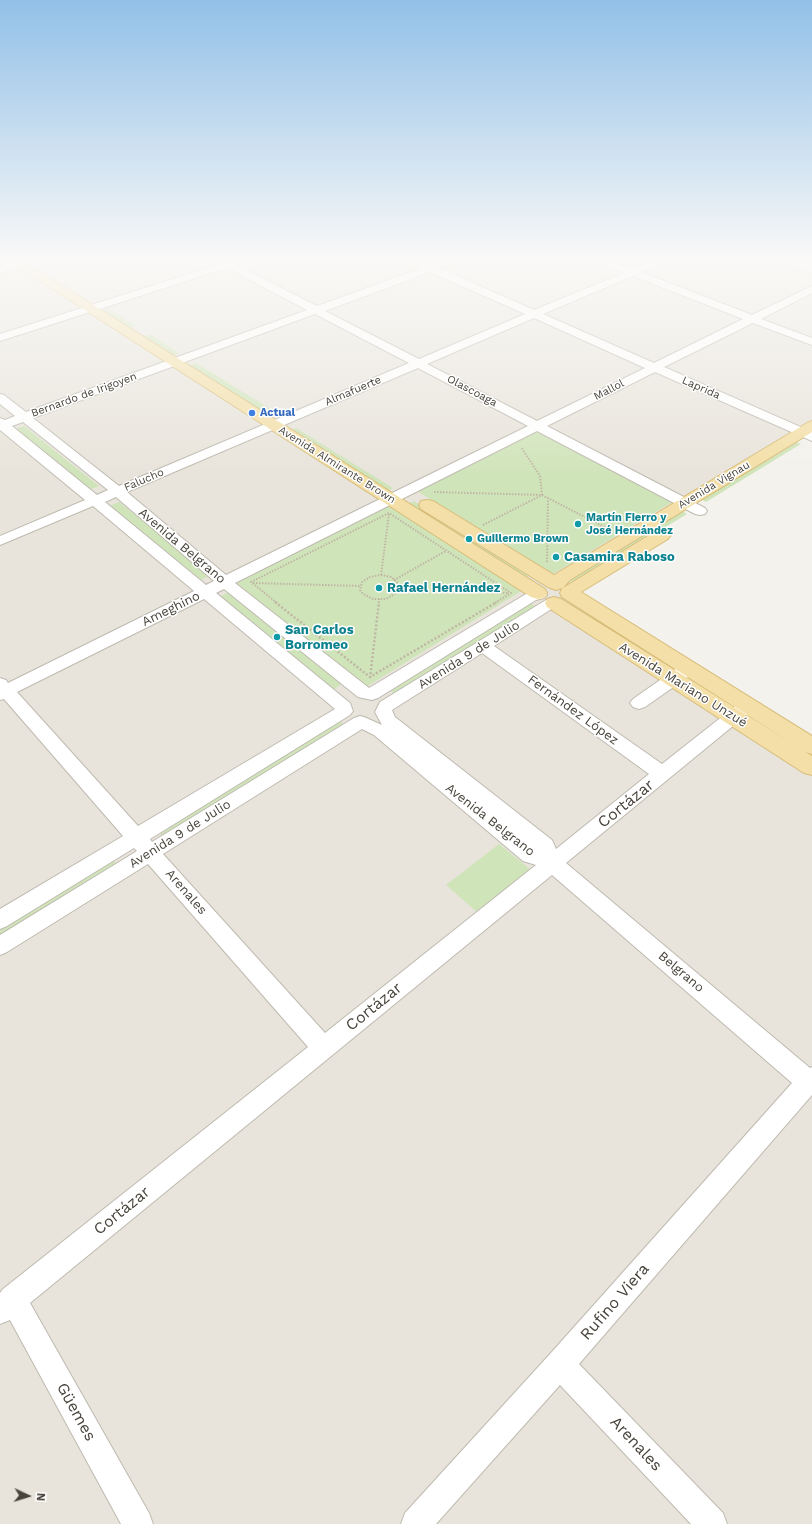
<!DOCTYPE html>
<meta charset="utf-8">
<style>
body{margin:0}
#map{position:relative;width:812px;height:1524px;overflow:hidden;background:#f4f2ed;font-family:"Work Sans",sans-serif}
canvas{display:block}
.north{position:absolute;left:8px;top:1476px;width:40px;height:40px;-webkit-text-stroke:3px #fff;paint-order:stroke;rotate:94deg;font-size:11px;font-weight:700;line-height:16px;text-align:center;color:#48433b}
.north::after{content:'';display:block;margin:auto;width:14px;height:18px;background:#48433b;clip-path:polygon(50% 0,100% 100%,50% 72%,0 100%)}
</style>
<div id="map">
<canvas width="812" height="1524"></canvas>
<div class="north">N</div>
</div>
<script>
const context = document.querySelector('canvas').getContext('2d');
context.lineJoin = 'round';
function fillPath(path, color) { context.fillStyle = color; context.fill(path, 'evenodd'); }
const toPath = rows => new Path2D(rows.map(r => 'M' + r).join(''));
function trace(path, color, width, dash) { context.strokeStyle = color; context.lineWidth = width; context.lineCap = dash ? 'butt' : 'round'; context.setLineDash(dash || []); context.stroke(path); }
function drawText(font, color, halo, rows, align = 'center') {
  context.font = font + ' "Work Sans",sans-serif'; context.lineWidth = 3; context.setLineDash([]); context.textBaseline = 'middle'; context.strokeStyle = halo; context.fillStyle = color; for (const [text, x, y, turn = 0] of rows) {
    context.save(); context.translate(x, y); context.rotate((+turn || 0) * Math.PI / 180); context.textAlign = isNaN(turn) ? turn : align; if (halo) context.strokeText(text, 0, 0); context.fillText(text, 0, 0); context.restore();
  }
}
fillPath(toPath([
 [0,261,812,261,812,426,556,584,812,746,812,1524,0,1524]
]), '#e8e4db');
fillPath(toPath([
 [109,309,136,326,128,328,102,311],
 [150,334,179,353,171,355,142,337],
 [196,363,277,413,270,417,189,366],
 [24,426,99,486,90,490,15,429],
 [296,428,393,488,385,492,288,431],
 [537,431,672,502,551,575,417,491],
 [794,441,801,444,706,502,699,498],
 [414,501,532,574,524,579,406,505],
 [119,502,210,575,201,580,109,506],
 [390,503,523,590,366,687,230,583],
 [680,510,687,514,574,583,566,579],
 [229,592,343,683,333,690,219,597],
 [530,603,537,607,395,694,388,689],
 [573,605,671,667,669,668,571,606],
 [339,720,346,726,164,838,157,831],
 [499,844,531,870,478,913,446,885],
 [111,858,118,865,0,937,0,925]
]), '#d0e4ba');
const minor = toPath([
 [22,261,36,261,34,263,0,273,0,267,22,261],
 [217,261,239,261,240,262,236,265,317,306,422,268,420,266,422,264,430,265,442,261,455,261,453,263,439,268,534,310,624,273,600,263,598,261,611,261,633,269,653,261,665,261,663,263,641,272,752,315,812,286,812,293,761,319,812,338,812,345,753,323,664,367,812,432,812,441,655,372,547,426,705,508,707,511,705,514,700,515,695,514,537,431,235,583,369,688,526,594,539,590,544,592,547,595,544,598,536,600,378,698,372,700,358,697,224,589,216,593,350,703,353,711,350,715,150,839,152,842,354,718,360,716,364,717,382,725,375,712,380,702,546,600,551,598,556,600,559,603,556,606,494,646,662,764,738,704,744,702,750,704,753,708,750,712,566,863,810,1068,812,1067,812,1095,579,1364,723,1513,727,1524,691,1524,560,1385,436,1524,401,1524,405,1513,550,1354,792,1083,552,875,30,1303,149,1513,153,1524,121,1524,10,1320,0,1324,0,1293,3,1289,308,1047,148,864,7,952,0,955,0,935,137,851,134,848,7,926,0,929,0,909,123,836,4,699,0,700,0,678,6,680,8,683,194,591,93,506,0,545,0,536,85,500,0,430,0,418,5,420,15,416,0,404,0,394,4,395,26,412,307,310,227,268,0,341,0,334,220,264,217,261],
 [430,272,525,314,419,359,325,311,430,272],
 [633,276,743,319,654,363,543,314,633,276],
 [315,314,409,363,119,486,33,418,315,314],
 [534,318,645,368,537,421,427,364,534,318],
 [418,368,528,426,226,575,127,492,418,368],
 [23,422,108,490,97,495,12,426,23,422],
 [116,497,214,581,206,585,105,502,116,497],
 [204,599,335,709,138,826,17,692,204,599],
 [482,653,649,774,556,849,552,840,395,717,392,710,482,653],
 [362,729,374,735,523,861,536,865,325,1033,163,854,362,729],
 [784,261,797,261,812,266,812,272,786,263,784,261],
 [686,664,692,666,694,670,692,674,645,707,639,709,633,707,630,703,633,699,680,666,686,664]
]);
const major = toPath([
 [9,261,23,261,545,589,547,593,545,597,538,599,531,597,9,261],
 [812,421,812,432,570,580,563,588,656,531,662,530,668,531,671,535,668,539,581,592,812,736,812,754,805,752,812,756,812,775,804,773,547,607,545,603,547,599,554,597,561,599,793,744,562,597,560,593,562,588,556,590,548,587,421,509,419,505,421,501,427,500,433,501,554,575,807,423,812,421]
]);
trace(minor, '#bfbab0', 2);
trace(major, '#d7bc78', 2);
trace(toPath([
 [434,492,542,495,614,532],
 [483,525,542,495,540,476,521,447],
 [547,562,548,498],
 [381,575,391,577,397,582,398,589,396,593,386,599,373,599,363,594,360,590,362,582,370,577,381,575],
 [381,575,389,514],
 [394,580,446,551],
 [253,583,360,586],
 [398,589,509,593],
 [277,603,251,582,389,513,511,593,495,603],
 [379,603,379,599]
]), '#bfb6a3', 2, [1.5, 1.5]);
trace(toPath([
 [275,602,370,677,497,602],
 [370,678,379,602]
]), '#bfb6a3', 2.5, [2, 2]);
fillPath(minor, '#fff');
fillPath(major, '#f3dfa7');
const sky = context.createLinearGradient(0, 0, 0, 474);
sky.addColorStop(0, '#92c0e8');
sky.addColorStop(0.55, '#faf9f7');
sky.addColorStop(1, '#faf9f700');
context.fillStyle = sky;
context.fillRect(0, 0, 812, 474);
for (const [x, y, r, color] of [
 [252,413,4,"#3f7fe0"],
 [578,524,4,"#0f9aa8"],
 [469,539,4,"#0f9aa8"],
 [556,557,4,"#0f9aa8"],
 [379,588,4,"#0f9aa8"],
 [277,637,4,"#0f9aa8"]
]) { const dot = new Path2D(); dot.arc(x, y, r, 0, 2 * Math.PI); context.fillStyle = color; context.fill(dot); trace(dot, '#fff', 1.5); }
drawText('11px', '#48433b', '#fff', [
 ["Laprida",701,388,24],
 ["Mallol",609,390,-27],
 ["Almafuerte",353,391,-23],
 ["Olascoaga",472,391,28],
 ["Bernardo de Irigoyen",84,395,-20],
 ["Avenida Almirante Brown",337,465,32],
 ["Falucho",144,480,-23],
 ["Avenida Vignau",714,485,-31]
]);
drawText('bold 11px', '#366cbe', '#fff', [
 ["Actual",260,413]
], 'left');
drawText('bold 11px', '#0d838f', '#fff', [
 ["Martín Fierro y",586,518],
 ["José Hernández",586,531],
 ["Guillermo Brown",477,539]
], 'left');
drawText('13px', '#48433b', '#fff', [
 ["Avenida Belgrano",182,546,40],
 ["Ameghino",171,609,-26],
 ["Avenida 9 de Julio",469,655,-32],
 ["Avenida Mariano Unzué",683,685,32],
 ["Fernández López",573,710,36],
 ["Avenida Belgrano",490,820,38],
 ["Avenida 9 de Julio",180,834,-32],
 ["Arenales",186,892,49],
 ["Belgrano",681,972,40]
]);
drawText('bold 13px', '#0d838f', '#fff', [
 ["Casamira Raboso",564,557],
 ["Rafael Hernández",387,588],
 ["San Carlos",285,630],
 ["Borromeo",285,645]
], 'left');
drawText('16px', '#48433b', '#fff', [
 ["Cortázar",626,804,-39],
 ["Cortázar",374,1007,-39],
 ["Cortázar",122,1211,-39],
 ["Rufino Viera",615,1302,-49],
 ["Güemes",76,1412,61],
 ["Arenales",636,1444,47]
]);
</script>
